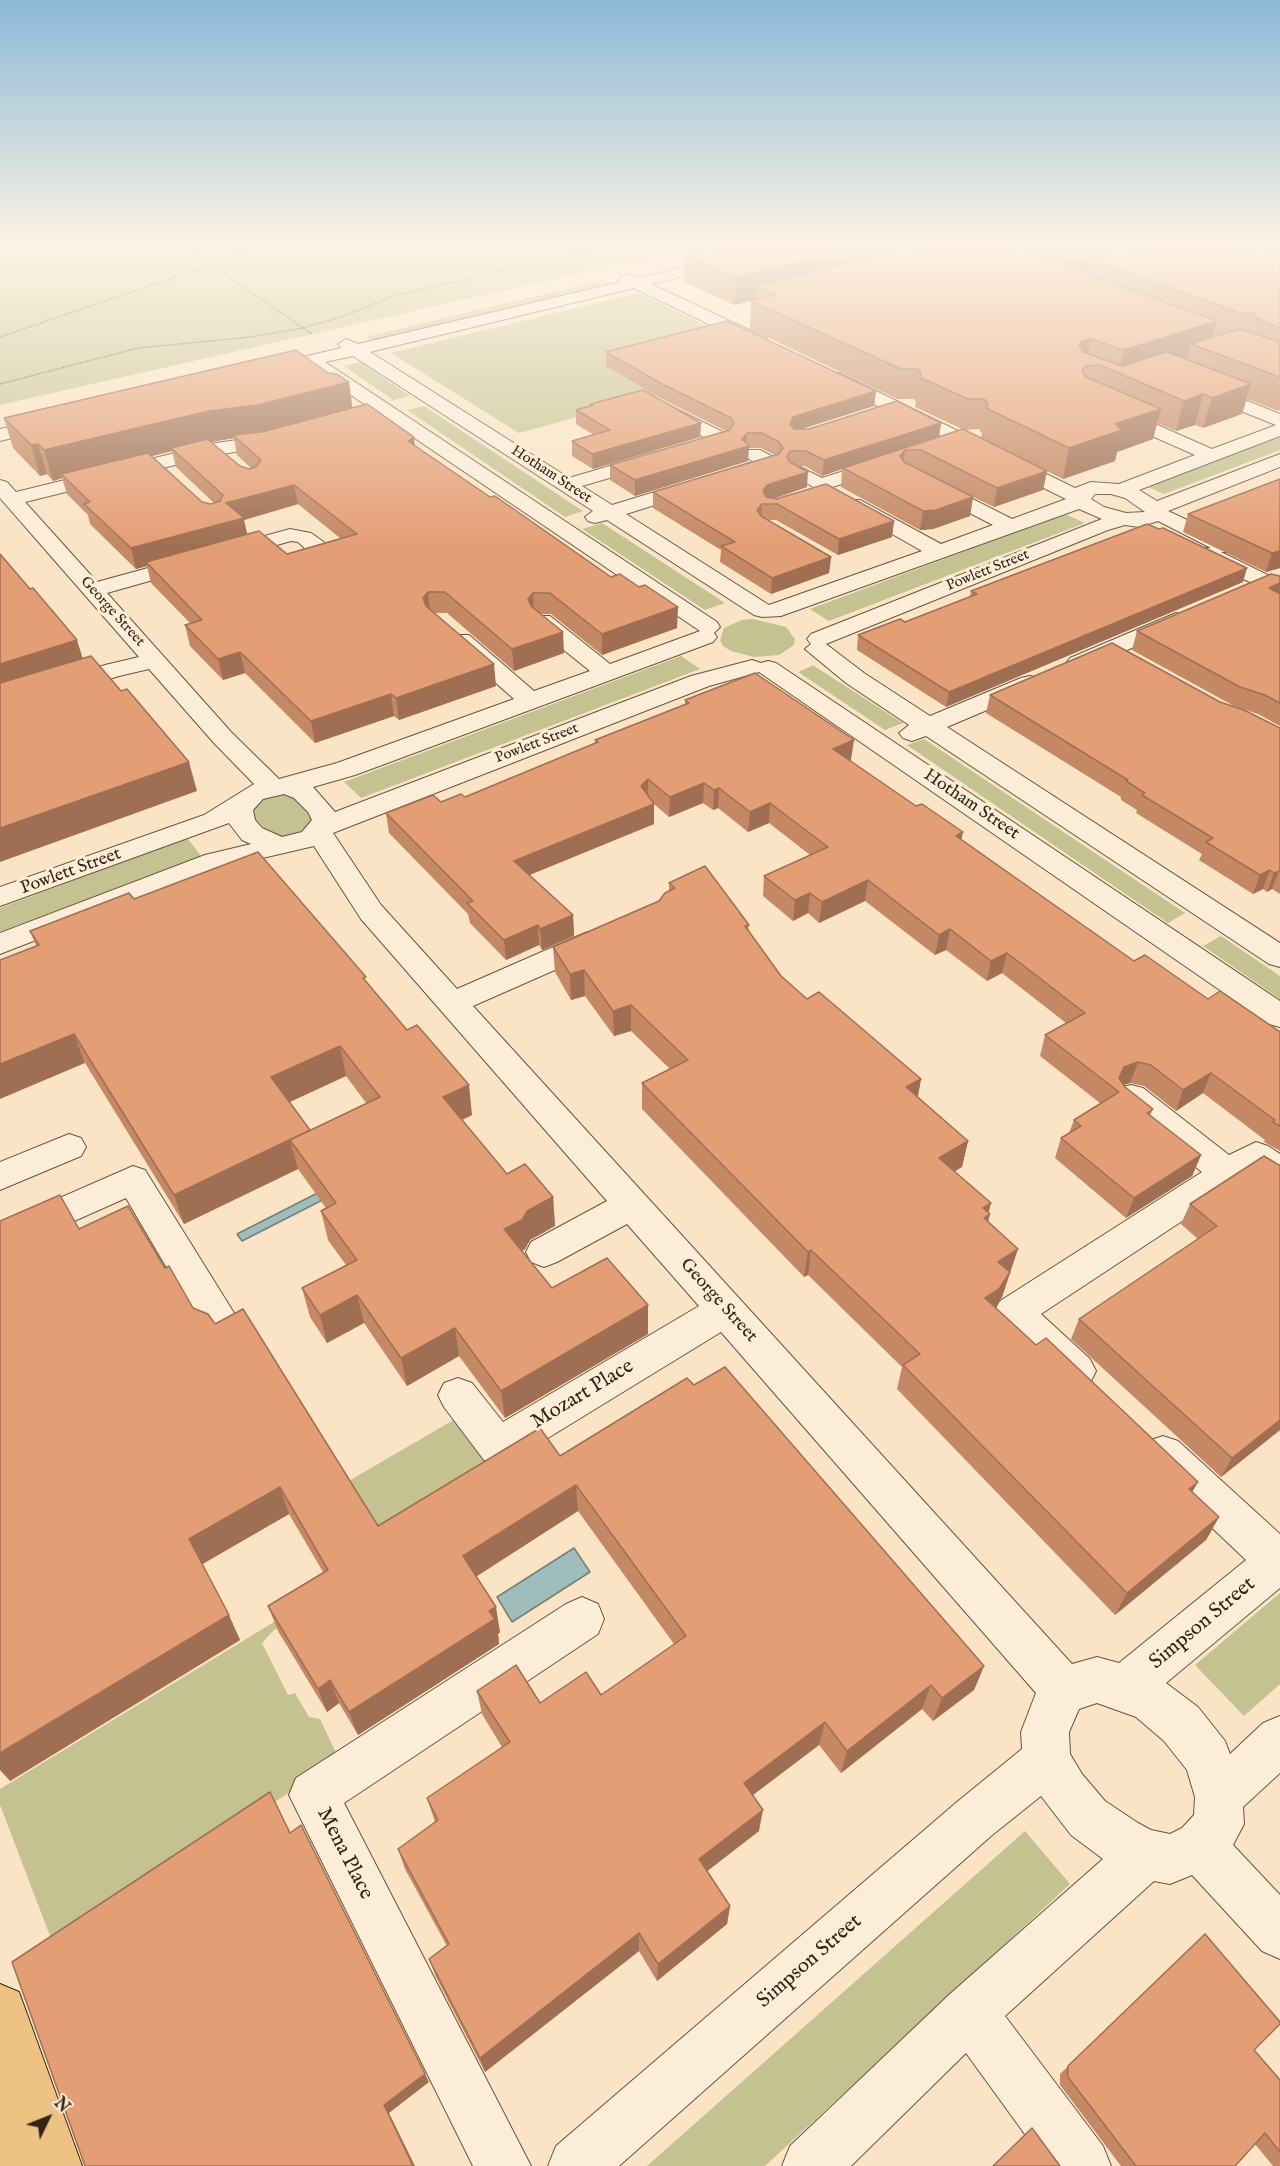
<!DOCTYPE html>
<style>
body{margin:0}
#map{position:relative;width:1280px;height:2166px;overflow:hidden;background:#fae4c5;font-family:"IM FELL English",serif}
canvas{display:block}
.north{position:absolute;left:18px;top:2088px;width:60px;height:60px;-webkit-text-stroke:4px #fcedd9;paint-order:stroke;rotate:47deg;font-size:16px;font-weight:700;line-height:24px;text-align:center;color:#332513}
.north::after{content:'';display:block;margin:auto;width:21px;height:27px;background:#332513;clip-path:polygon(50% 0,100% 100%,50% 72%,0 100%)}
</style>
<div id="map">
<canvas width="1280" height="2166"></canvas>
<div class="north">N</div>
</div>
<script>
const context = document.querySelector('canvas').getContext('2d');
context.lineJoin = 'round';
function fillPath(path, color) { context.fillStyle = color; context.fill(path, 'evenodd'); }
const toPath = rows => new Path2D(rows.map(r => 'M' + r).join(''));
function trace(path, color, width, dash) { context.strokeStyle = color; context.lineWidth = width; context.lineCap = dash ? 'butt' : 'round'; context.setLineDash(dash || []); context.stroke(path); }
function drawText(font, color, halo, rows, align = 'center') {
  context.font = font + ' "IM FELL English",serif'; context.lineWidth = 6; context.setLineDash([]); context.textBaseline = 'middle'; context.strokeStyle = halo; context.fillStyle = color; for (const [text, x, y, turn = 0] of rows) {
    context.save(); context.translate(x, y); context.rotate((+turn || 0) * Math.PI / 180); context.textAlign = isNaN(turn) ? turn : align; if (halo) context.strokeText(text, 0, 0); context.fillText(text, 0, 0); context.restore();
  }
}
fillPath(toPath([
 [0,243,713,243,0,405],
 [603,280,616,284,372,341,366,337],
 [638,293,779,361,519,433,391,353],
 [360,362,410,396,393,400,344,366],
 [424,406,583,511,565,517,407,410],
 [1280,435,1280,450,1164,494,1146,486],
 [1065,514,1085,523,829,621,810,609],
 [602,523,725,603,705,610,582,529],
 [753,619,786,627,795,639,794,645,779,655,754,657,731,651,723,646,720,640,724,628,742,620],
 [681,656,700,669,361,798,344,782],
 [814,665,814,666,903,723,885,730,798,672],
 [924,739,1185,913,1168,923,907,745],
 [283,793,296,797,307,805,314,820,304,833,287,837,278,836,264,828,255,818,253,810,260,797],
 [187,838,201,856,0,932,0,908],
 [1221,936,1280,976,1280,999,1203,946],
 [457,1418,500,1479,387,1550,335,1489],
 [356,1572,360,1577,274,1630,262,1643,288,1695,295,1693,309,1717,320,1719,339,1759,55,1949,0,1805,0,1789],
 [1280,1593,1280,1684,1244,1716,1195,1665],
 [1025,1831,1070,1884,765,2166,647,2166]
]), '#c4c290');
const water = toPath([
 [343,1180,352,1185,242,1241,237,1234,343,1180],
 [574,1548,590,1572,512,1622,497,1597,574,1548]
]);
fillPath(water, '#9fbdbb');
trace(water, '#748078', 1.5);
const minor = toPath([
 [788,243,812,243,810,246,651,284,766,338,768,342,766,346,754,346,634,288,370,352,569,478,647,455,661,455,664,459,661,463,582,486,612,505,753,462,743,454,746,450,760,450,777,459,780,463,777,467,626,514,769,605,922,551,846,508,843,504,846,500,860,500,941,544,993,525,925,490,922,486,925,482,939,482,1012,519,1066,499,827,381,824,377,827,373,839,373,1075,488,1091,482,1119,484,1195,455,1109,417,1106,413,1109,409,1121,409,1212,449,1276,425,1198,394,1195,390,1198,386,1210,386,1280,414,1280,436,1139,490,1157,501,1280,454,1280,467,1168,511,1234,542,1237,547,1234,552,1221,552,1280,581,1280,596,1198,558,1195,553,1198,548,1211,548,1158,521,1139,527,1125,525,1108,530,826,644,864,673,930,716,1021,678,1030,676,1039,678,1042,683,1039,688,947,727,1280,943,1280,967,1269,964,926,736,912,741,903,738,899,733,909,725,846,683,805,649,811,644,807,639,811,634,1102,519,1079,509,781,616,762,617,754,615,607,520,595,523,588,521,585,517,593,511,353,356,325,362,717,622,720,627,714,633,717,637,713,642,355,775,313,787,335,812,691,676,752,660,761,663,768,661,776,663,1280,1001,1280,1027,1269,1024,759,672,709,686,333,833,381,905,457,989,585,933,596,930,607,933,611,940,607,947,473,1006,1072,1664,1097,1657,1119,1663,1246,1560,1148,1467,1142,1454,1148,1441,1163,1436,1178,1441,1280,1534,1280,1588,1166,1683,1198,1707,1225,1741,1230,1754,1263,1723,1280,1716,1280,1773,1243,1807,1244,1824,1233,1845,1280,1895,1280,1959,1262,1951,1192,1875,1170,1884,1154,1881,1005,2016,1103,2146,1111,2166,1048,2166,966,2053,851,2166,782,2166,790,2146,950,1994,1103,1859,1071,1835,1041,1796,991,1836,619,2166,548,2166,556,2146,957,1802,1022,1749,1021,1732,1036,1693,721,1332,512,1460,498,1465,484,1460,444,1407,438,1395,444,1383,458,1378,472,1383,503,1422,699,1306,627,1224,557,1262,544,1267,531,1262,526,1252,531,1242,607,1201,361,919,314,846,224,867,0,954,0,933,205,855,251,844,242,840,229,823,0,906,0,887,204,815,254,784,214,743,149,669,119,676,0,713,0,698,105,665,139,657,0,498,0,480,7,482,16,492,216,443,279,434,286,436,288,440,286,444,216,455,25,502,97,582,290,529,311,533,328,545,331,550,328,555,320,556,312,555,298,542,291,541,107,593,232,733,279,779,337,763,514,699,453,645,449,640,453,635,469,635,534,691,590,671,534,626,531,621,534,616,550,616,610,664,700,631,308,366,267,376,258,371,261,367,341,348,338,344,346,339,358,344,621,282,619,279,622,276,627,274,638,278,788,243],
 [1095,494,1111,494,1125,498,1145,512,1126,513,1104,507,1091,499,1095,494],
 [284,794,294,798,308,812,312,820,302,832,282,837,262,828,255,820,253,810,263,799,284,794],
 [1097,1703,1136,1717,1164,1741,1187,1770,1195,1797,1194,1815,1182,1828,1170,1834,1151,1830,1138,1823,1105,1801,1082,1774,1070,1754,1069,1732,1079,1709,1097,1703],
 [660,401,729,435,731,439,722,445,715,443,654,410,651,406,654,402,660,401],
 [50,417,59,423,57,427,0,441,0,429,50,417],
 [884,458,891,460,894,464,891,468,820,491,788,472,798,466,822,478,884,458],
 [1176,613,1184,615,1187,620,1184,625,1086,668,1078,670,1070,668,1066,663,1070,658,1176,613],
 [1131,1085,1143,1088,1229,1155,1256,1142,1268,1146,1280,1154,1280,1186,1268,1182,1255,1173,1041,1314,1090,1359,1096,1371,1090,1383,1076,1388,1062,1383,1000,1323,994,1312,1000,1301,1202,1172,1119,1106,1114,1097,1119,1088,1131,1085],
 [69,1134,81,1138,86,1147,81,1156,0,1190,0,1162,69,1134],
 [133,1166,145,1170,234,1313,239,1324,234,1335,220,1340,206,1335,126,1198,0,1254,0,1224,133,1166],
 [582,1597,598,1604,604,1619,598,1634,344,1803,531,2166,473,2166,289,1795,296,1778,566,1604,582,1597]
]);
const major = toPath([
 [0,1984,19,1992,82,2166,0,2166,0,1984]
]);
trace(minor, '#655540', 2);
trace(major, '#332513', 2);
trace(toPath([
 [179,243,312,334],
 [532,243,574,254],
 [582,255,609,261],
 [0,337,275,243],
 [0,384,138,348,251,337,302,328,341,317,397,295,626,243]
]), '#332513', 1.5, [1, 1.5]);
fillPath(minor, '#fcedd9');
fillPath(major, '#edc282');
fillPath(toPath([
 [734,243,1280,243,1280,410,1278,411,1247,399,1242,414,1203,428,1195,425,1176,431,1157,423,1153,439,1117,452,1115,461,1063,479,1047,471,1043,490,994,507,973,497,970,516,933,529,920,530,841,487,842,469,822,476,805,466,798,466,807,487,773,499,894,521,892,537,838,555,776,520,767,520,831,557,829,573,771,594,720,562,721,550,653,508,653,492,775,455,761,448,749,448,748,461,635,496,610,480,610,465,726,431,662,399,606,366,606,352,876,391,874,406,801,429,941,423,939,437,962,429,915,407,916,402,914,399,897,399,750,329,751,301,754,300,734,305,684,282,685,254],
 [979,429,982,433,981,438,964,430],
 [591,404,701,423,700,437,593,469,572,456,572,441,594,435,576,424,576,410,591,406],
 [352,408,415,446,677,628,602,655,551,614,541,614,564,653,514,671,447,613,435,613,496,686,399,720,394,716,315,743,245,673,223,680,190,646,185,625,190,623,151,583,147,566,136,569,90,524,88,515,67,494,62,478,53,481,47,474,40,476,13,448,4,418],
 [234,438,237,455,251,468,249,469,240,466,211,442],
 [172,451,176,467,214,503,211,504,202,502,152,456],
 [298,504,340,538,287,554,247,534,244,520],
 [1280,479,1280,568,1266,572,1183,532,1188,514],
 [1280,576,1280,726,1258,714,1234,706,1132,650,1137,631],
 [1243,582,946,707,857,650,858,635,905,622,970,597,971,591],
 [990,695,1220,702,1280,728,1280,894,1272,889,1267,892,1263,889,1253,894,1199,860,1202,854,1136,813,1137,810,1121,800,1121,797,986,713],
 [685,700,851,760,850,760,1134,961,1208,999,1280,1032,1280,1151,1264,1142,1265,1140,1203,1093,1176,1111,1144,1086,1130,1083,1123,1085,1125,1087,1153,1109,1150,1116,1201,1155,1192,1176,1126,1218,1055,1158,1061,1138,1069,1133,1074,1120,1100,1103,1040,1056,1045,1035,1066,1023,1002,973,987,981,946,950,935,955,865,901,819,923,808,913,793,921,763,896,764,876,810,855,769,823,748,832,718,808,713,810,703,803,669,817,654,804,654,824,529,875,573,915,574,936,542,950,539,945,506,960,470,923,468,914,389,833,386,813,465,797,595,744,595,740,685,704],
 [669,883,749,925,748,931,781,976,807,999,921,1079,918,1097,968,1141,962,1167,954,1171,990,1214,988,1222,1010,1274,1009,1275,1002,1297,995,1308,1219,1517,1206,1540,1115,1615,897,1389,902,1367,808,1275,804,1277,642,1109,642,1083,670,1069,631,1031,614,1036,585,996,571,1000,555,972,553,947,659,901,669,891],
 [134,899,367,983,472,1115,462,1120,507,1174,553,1197,555,1226,530,1240,525,1249,522,1251,552,1288,648,1305,648,1334,505,1418,459,1356,407,1386,364,1323,327,1343,310,1317,302,1288,346,1265,328,1240,321,1211,326,1208,298,1169,184,1224,85,1063,30,931],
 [346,1076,367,1104,310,1131,289,1102],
 [1277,1164,1280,1430,1221,1477,1071,1339,1079,1319,1198,1239,1181,1224,1190,1204],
 [79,1229,165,1268,193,1308,215,1324,378,1526,560,1456,984,1666,974,1690,933,1721,922,1709,841,1773,819,1745,753,1795,759,1831,707,1871,730,1906,727,1924,657,1981,639,1951,485,2072,436,1977,429,1959,447,1946,405,1869,398,1849,435,1822,427,1798,502,1747,482,1714,477,1691,540,1703,601,1695,674,1644,578,1511,476,1576,500,1632,498,1634,499,1644,358,1735,339,1703,327,1712,278,1631,268,1606,323,1572,289,1514,202,1564,240,1640,10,1781],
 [1205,1934,1254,2050,1280,2080,1280,2166,1273,2166,1255,2144,1235,2166,1121,2166,1060,2085,1060,2074]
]), '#c48865');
fillPath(toPath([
 [874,243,948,243,755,286,754,300,734,305,735,277],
 [1100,243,1190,243,1090,259,1087,272,1063,279,1068,251],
 [1217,321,1209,350,1191,344,1188,357,1127,376,1119,373,1124,350],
 [1091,339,1085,366,1079,396,1079,346,1082,341],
 [349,382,353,412,264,435,233,435,234,438,216,441,175,451,171,448,172,451,65,478,61,474,62,478,53,481,44,450,209,411],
 [1251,384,1242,414,1203,428,1212,398],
 [876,391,874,406,792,432,790,424,793,417],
 [1203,394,1195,425,1176,431,1184,401],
 [1161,409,1153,439,1117,452,1115,461,1063,479,1069,448,1115,424],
 [701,423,700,437,593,469,592,454],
 [941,423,939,438,843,468,842,469,822,476,824,460],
 [747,433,746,447,749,446,748,461,635,496,635,480,742,439],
 [414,437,416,456,408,441],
 [38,444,47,474,40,476,31,445],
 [905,450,903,469,900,456],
 [1047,471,1043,490,994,507,997,488],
 [808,472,807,487,766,501,762,504,761,520,757,510,763,491,767,485],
 [294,485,298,504,244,520,248,538,146,562,147,566,136,569,131,548,226,503],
 [973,497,970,516,933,529,920,530,923,511],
 [894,521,892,537,838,555,839,539],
 [1280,551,1280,568,1266,572,1272,553],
 [831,557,829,573,771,594,772,578],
 [1247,568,1243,582,946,707,949,692],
 [1280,583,1280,599,1269,588],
 [428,592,430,613,423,598],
 [533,593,534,614,528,599],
 [678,607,677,628,602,655,602,634],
 [563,632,564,653,514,671,512,649],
 [77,640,86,669,0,696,0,664],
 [240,652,245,673,223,680,218,659],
 [494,664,496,686,399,720,396,698],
 [391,694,394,716,315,743,311,721],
 [854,740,851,760,831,769,833,749],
 [189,762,197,791,0,862,0,828],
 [648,779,648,799,641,786],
 [704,783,703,803,669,817,670,797],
 [719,788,718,808,713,810,714,790],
 [770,803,769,823,748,832,750,812],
 [654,804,654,824,515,881,514,861],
 [963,832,959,852,956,836],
 [1270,870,1263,889,1253,894,1260,875],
 [1279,870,1272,889,1267,892,1274,873],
 [868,880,865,901,819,923,822,902],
 [810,893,808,913,793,921,795,900],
 [573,915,574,936,542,950,540,929],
 [538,925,539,945,506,960,504,940],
 [950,929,946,950,935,955,939,935],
 [1007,953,1002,973,987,981,991,961],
 [584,970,585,996,571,1000,570,974],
 [631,1005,631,1031,614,1036,613,1011],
 [74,1034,85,1063,0,1099,0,1064],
 [340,1046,346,1076,279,1107,271,1077],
 [1138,1062,1130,1083,1117,1087,1119,1078,1124,1067],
 [1211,1073,1203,1093,1176,1111,1183,1090],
 [921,1079,916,1104,906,1087],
 [469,1085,472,1115,447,1127,443,1097],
 [310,1130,290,1140,298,1169,184,1224,174,1195],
 [968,1141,962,1167,934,1184,939,1158],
 [1201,1155,1192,1176,1126,1218,1134,1198],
 [553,1197,555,1226,530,1240,525,1249,507,1258,504,1229,527,1211],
 [991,1203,988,1215,990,1214,983,1239,983,1208],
 [1018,1249,1002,1297,992,1313,985,1298,998,1262],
 [811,1250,808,1275,804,1277,808,1252],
 [357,1295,364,1323,327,1343,320,1315],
 [648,1305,648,1334,505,1418,501,1391],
 [455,1328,459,1356,407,1386,401,1358],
 [1280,1420,1280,1430,1221,1477,1232,1458],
 [1198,1482,1185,1505,1189,1489],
 [576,1485,578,1511,468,1582,463,1556],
 [280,1487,289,1514,201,1565,189,1539],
 [1219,1517,1206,1540,1115,1615,1127,1593],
 [496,1607,500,1632,498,1634,499,1644,358,1735,349,1712,489,1611],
 [229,1615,240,1640,10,1781,0,1770,0,1753],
 [984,1666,974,1690,933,1721,942,1698],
 [330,1680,339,1703,327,1712,318,1689],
 [931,1685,922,1709,841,1773,847,1751],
 [825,1722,819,1745,741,1804,744,1783],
 [763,1810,759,1831,697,1879,699,1859],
 [301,1825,429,2082,389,2113,415,2166,413,2166,384,2105],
 [730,1906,727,1924,657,1981,658,1964],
 [639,1933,639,1951,485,2072,480,2058]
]), '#a06f53');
const building = toPath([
 [734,243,874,243,735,277,685,254,734,243],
 [934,243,999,243,1217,321,1124,350,1091,339,1082,341,1079,346,1083,352,1122,366,1167,352,1251,384,1212,398,1203,394,1184,401,1100,365,1085,366,1082,371,1086,377,1161,409,1115,424,1122,430,1069,448,986,408,988,404,984,399,968,399,919,377,921,374,918,369,901,369,751,301,775,295,755,286,934,243],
 [1044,243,1100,243,1068,251,1044,243],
 [1151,243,1234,243,1280,257,1280,328,1256,318,1254,313,1240,313,1090,259,1151,243],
 [727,321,876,391,793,417,790,424,794,429,809,429,897,401,941,423,824,460,806,451,790,451,787,457,790,462,808,472,767,485,763,491,766,497,776,499,826,484,894,521,839,539,777,504,762,504,757,510,761,516,831,557,772,578,721,546,735,542,653,492,779,454,783,448,779,442,762,433,747,433,742,439,749,446,635,480,610,465,730,430,734,423,731,418,662,384,606,352,727,321],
 [1240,329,1280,342,1280,377,1191,344,1240,329],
 [296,350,328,373,337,374,349,382,258,405,209,411,44,450,38,444,31,445,4,418,296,350],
 [643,390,701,423,592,454,572,441,610,430,576,410,593,405,591,404,643,390],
 [367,404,414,437,408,441,490,497,495,496,611,577,620,574,639,587,645,585,678,607,602,634,550,593,533,593,528,599,531,606,563,632,512,649,445,592,428,592,423,598,426,606,494,664,396,698,391,694,311,721,240,652,218,659,185,625,202,620,146,562,259,531,287,554,357,534,294,485,226,503,244,518,131,548,84,504,90,502,61,474,148,453,202,502,211,504,220,501,223,495,171,448,207,439,240,466,249,469,257,466,261,460,233,435,262,432,367,404],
 [963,429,1047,471,997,488,921,450,905,450,900,456,904,462,973,497,936,510,923,511,843,468,963,429],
 [1280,479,1280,551,1272,553,1188,514,1280,479],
 [1147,524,1159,529,1163,528,1247,568,949,692,858,635,900,619,905,622,977,594,971,591,1147,524],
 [0,554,30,589,33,588,77,640,0,664,0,554],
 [1271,574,1280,576,1280,583,1269,588,1280,594,1280,703,1265,695,1240,687,1137,631,1271,574],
 [1112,643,1220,702,1244,710,1280,728,1280,871,1274,873,1270,870,1260,875,1206,842,1213,838,1142,795,1145,793,1126,781,1128,780,990,695,1112,643],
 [91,656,121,691,127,689,189,762,0,828,0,683,91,656],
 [755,673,854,740,833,749,916,806,922,804,963,832,956,836,1134,961,1145,955,1208,999,1220,991,1280,1032,1280,1126,1273,1122,1275,1120,1211,1073,1183,1090,1151,1065,1138,1062,1124,1067,1119,1078,1125,1087,1153,1109,1147,1113,1201,1155,1134,1198,1061,1138,1081,1126,1074,1120,1119,1092,1045,1035,1085,1013,1007,953,991,961,950,929,939,935,868,880,822,902,810,893,795,900,764,876,828,847,770,803,750,812,719,788,714,790,704,783,670,797,648,779,641,786,654,804,514,861,573,915,540,929,538,925,504,940,467,903,473,901,386,813,433,795,441,802,461,794,465,797,598,742,595,740,689,703,685,700,755,673],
 [258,852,366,977,363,978,407,1030,417,1025,469,1085,443,1097,507,1174,525,1164,553,1197,527,1211,522,1220,504,1229,552,1288,607,1258,648,1305,501,1391,455,1328,401,1358,357,1295,320,1315,302,1288,357,1260,321,1211,336,1203,290,1140,380,1097,340,1046,271,1077,310,1130,174,1195,74,1034,0,1064,0,960,39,945,30,931,129,893,134,899,258,852],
 [705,866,749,925,745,926,781,976,807,999,819,992,921,1079,906,1087,968,1141,939,1158,991,1203,983,1208,990,1214,984,1218,1018,1249,998,1262,1010,1272,999,1289,985,1298,1036,1345,1046,1338,1198,1482,1189,1489,1219,1517,1127,1593,903,1365,920,1354,811,1250,808,1252,642,1083,688,1060,631,1005,613,1011,584,970,570,974,553,947,659,901,665,893,675,888,669,883,705,866],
 [1264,1156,1277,1164,1280,1165,1280,1420,1232,1458,1079,1319,1217,1226,1190,1204,1264,1156],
 [60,1195,79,1229,128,1206,165,1268,169,1266,193,1308,208,1314,215,1324,243,1309,378,1526,540,1428,560,1456,687,1378,694,1385,725,1367,984,1666,942,1698,931,1685,847,1751,825,1722,744,1783,763,1810,699,1859,730,1906,658,1964,639,1933,480,2058,429,1959,449,1944,398,1849,438,1820,427,1798,510,1742,477,1691,516,1665,540,1703,586,1672,601,1695,686,1636,576,1485,463,1556,496,1607,489,1611,495,1619,349,1712,330,1680,318,1689,268,1606,328,1570,280,1487,189,1539,229,1615,0,1753,0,1221,60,1195],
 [270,1792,290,1833,301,1825,425,2074,384,2105,413,2166,85,2166,12,1962,270,1792],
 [1205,1934,1280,2022,1280,2024,1254,2050,1280,2080,1280,2152,1265,2133,1235,2166,1136,2166,1068,2077,1068,2066,1205,1934],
 [1032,2128,1060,2166,993,2166,1032,2128]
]);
fillPath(building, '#e49e76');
trace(building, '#a06f53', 1.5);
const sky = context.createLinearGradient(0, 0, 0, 546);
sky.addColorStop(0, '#8bb8d6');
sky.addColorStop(0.45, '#fdf3e5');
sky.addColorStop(1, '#fdf3e500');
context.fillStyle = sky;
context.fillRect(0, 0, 1280, 546);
drawText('15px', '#332513', '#fcedd9', [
 ["Hotham Street",551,475,33],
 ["Powlett Street",988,571,-22],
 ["George Street",112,612,48],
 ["Powlett Street",537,744,-21]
]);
drawText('18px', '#332513', '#fcedd9', [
 ["Hotham Street",971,805,34],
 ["Powlett Street",71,872,-20],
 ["George Street",718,1301,48]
]);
drawText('21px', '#332513', '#fcedd9', [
 ["Mozart Place",583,1395,-31],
 ["Simpson Street",1203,1624,-40],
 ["Mena Place",344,1854,63],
 ["Simpson Street",810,1962,-41]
]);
</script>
